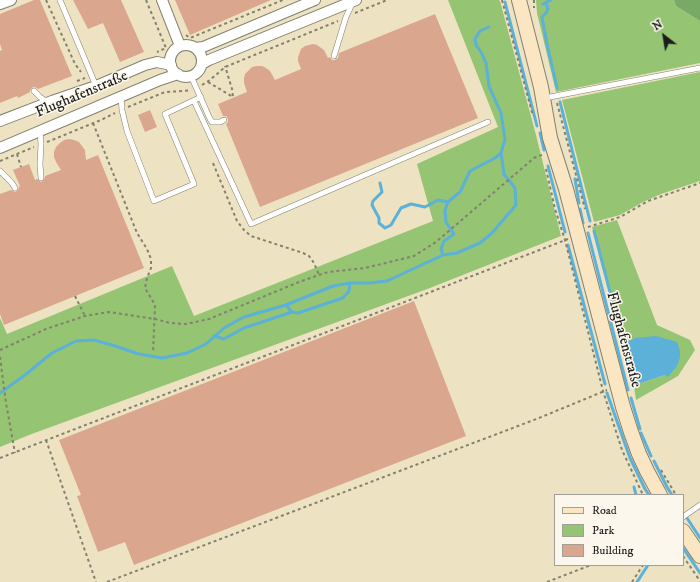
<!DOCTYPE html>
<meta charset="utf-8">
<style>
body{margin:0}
#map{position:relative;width:700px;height:582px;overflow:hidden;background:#ede3c2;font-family:"IM FELL DW Pica",serif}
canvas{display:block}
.legend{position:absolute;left:554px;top:494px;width:130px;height:72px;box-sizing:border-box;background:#fbf7ec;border:1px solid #a29f99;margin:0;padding:5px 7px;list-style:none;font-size:12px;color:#1c1c1c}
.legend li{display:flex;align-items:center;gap:8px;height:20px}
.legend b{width:20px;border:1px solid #a29f99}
.north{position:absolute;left:644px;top:16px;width:40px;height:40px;-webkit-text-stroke:3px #fbf7ec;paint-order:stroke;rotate:329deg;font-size:11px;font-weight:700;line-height:16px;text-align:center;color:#1c1c1c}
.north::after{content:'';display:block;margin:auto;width:14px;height:18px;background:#1c1c1c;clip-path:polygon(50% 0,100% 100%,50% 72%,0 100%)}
</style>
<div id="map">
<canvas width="700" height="582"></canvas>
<ul class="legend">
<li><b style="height:5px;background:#fbe6c4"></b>Road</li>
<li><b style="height:11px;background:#95c473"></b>Park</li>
<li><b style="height:11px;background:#dba68e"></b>Building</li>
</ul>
<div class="north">N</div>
</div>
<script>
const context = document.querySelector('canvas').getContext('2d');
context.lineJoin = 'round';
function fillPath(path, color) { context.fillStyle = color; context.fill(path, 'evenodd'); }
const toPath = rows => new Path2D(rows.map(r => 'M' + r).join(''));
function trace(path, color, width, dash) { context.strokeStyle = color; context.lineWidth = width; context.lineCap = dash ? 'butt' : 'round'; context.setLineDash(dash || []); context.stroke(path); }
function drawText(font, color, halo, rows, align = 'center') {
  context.font = font + ' "IM FELL DW Pica",serif'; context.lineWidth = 3; context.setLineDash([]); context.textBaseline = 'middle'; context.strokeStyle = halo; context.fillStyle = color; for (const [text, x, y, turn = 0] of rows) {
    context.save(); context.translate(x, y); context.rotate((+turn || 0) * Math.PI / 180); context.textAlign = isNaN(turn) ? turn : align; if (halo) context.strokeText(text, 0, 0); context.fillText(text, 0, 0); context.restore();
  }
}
fillPath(toPath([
 [448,0,499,0,500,1,536,135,561,236,430,288,29,435,0,447,0,318,7,334,172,266,194,316,433,221,417,164,498,127],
 [536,0,674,0,676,6,700,21,700,63,556,92,537,13],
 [700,72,700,181,661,194,643,202,620,215,594,222,562,100],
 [617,220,657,325,690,340,695,350,678,376,636,400,633,380,641,383,665,375,629,342,625,349,592,227]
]), '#95c473');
fillPath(toPath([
 [674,0,700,0,700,21,676,6]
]), '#78aa65');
fillPath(toPath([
 [656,336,677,342,680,351,680,357,677,366,668,377,665,375,641,383,633,380,626,356,625,349,629,342,635,338]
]), '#5bb1d7');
trace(toPath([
 [505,2,537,126],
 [546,3,548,9,546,13,542,17,547,44,557,88],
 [543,4,551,0],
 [560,102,590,221],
 [540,133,544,150],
 [548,166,565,232],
 [575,179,579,203],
 [380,183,382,192,373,201,372,205,379,218,379,223,385,228,391,225,401,208,411,204,425,207,438,200,448,202],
 [580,209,583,223],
 [594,231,622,338,629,342],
 [588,233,628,390],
 [568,245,605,384],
 [443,255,457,253,480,243,492,233,516,205,515,188,504,174,501,153],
 [286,305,292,312,298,313,343,298,349,291,350,283],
 [214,336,224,339,244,328,292,312],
 [0,393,25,375,52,353,76,341,94,340,115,346,139,354,162,358,187,353,206,344,224,328,244,317,286,305,333,286,350,283,369,283,387,281,443,255,441,249,444,241,454,234,446,222,445,210,448,202,460,192,470,171,495,158,501,153,505,139,501,113,489,86,486,63,481,52,476,45,475,39,480,31,489,27],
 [607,393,630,458,645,489,649,495],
 [631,398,640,429],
 [641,433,651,456],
 [654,461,667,487,672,495],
 [634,487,636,495],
 [687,518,700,538],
 [683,548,700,573],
 [637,582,648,565]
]), '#5bb1d7', 3);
fillPath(toPath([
 [34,0,40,0,72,76,38,89,35,87,33,87,30,90,30,92,18,98,17,96,0,103,0,51,2,50,0,44,0,14],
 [73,0,121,0,144,52,120,62,103,23,88,29],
 [175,0,271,0,190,35],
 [435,14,478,118,260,207,226,124,228,122,228,119,226,116,223,116,218,104,247,92,244,83,244,78,245,74,252,67,257,66,262,66,266,68,270,71,275,80,301,69,298,61,298,57,301,49,305,46,313,44,317,45,324,50,328,58,330,57,332,60,335,60,338,58,339,53],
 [150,110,157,127,145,132,138,115],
 [69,139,74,140,79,142,85,150,86,160,98,155,144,268,4,325,0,314,0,194,11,190,15,192,18,190,19,187,20,186,13,170,29,164,35,180,37,179,41,182,44,180,45,176,61,170,56,162,54,157,54,152,56,147,60,143,64,140],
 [414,301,466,436,134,565,125,542,98,552,77,496,81,495,59,440]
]), '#dba68e');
const service = toPath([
 [60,0,96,86],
 [334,56,346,17,353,2],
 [191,76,210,119,212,122,220,122,224,120],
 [34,91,40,97,44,100,49,101],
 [121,97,122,110,127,131,154,201,194,184,165,114,201,97],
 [550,97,700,68],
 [194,101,251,224,488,122],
 [40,131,41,144,40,164,41,178],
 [0,171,12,183,15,188],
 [683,517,700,505]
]);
const minor = toPath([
 [162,0,180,46],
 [0,4,11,0],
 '170 61a16 16 0 1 1 32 0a16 16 0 1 1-32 0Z',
 [196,48,203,47,315,0],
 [202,64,209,60,356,0],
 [0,121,52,101,96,86,145,65,157,62,171,65],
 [0,148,160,80,178,74]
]);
const secondary = toPath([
 [519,0,541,87,550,138,566,189,623,407,631,432,639,454,647,471,660,495],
 [683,531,700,556]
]);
trace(service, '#84806f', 6);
trace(minor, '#84806f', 12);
trace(secondary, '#84806f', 16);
trace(toPath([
 [46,0,75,64,81,72],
 [146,0,166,48,157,52],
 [502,0,533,116],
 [534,0,534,8],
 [355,13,387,0],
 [186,35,190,38,283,0],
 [77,81,85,78],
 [208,82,233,97,232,89,225,66],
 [202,85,210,80,225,67,338,21],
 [557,103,585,209],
 [128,107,165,92,184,91,191,90],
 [93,123,137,233,147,249,151,259,151,268,147,278,145,288,155,305,153,353],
 [47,142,101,120,115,113],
 [17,154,21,167],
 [0,161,34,147],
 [213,163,237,221,244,230,251,236,303,253,309,256,314,263,319,275],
 [546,169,555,209,565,240,603,391,622,450,643,495],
 [588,227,620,217,648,201,700,183],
 [75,296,85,316],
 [0,350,46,329,85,316,109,312,155,319,170,323,186,324,209,319,299,282,319,275,328,272,365,268,414,256,436,242,534,158,544,154],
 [0,357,6,403,15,453],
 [46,440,96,582],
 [0,458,568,239],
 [661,470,676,495],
 [683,556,700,581],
 [107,582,276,518,539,418,607,390],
 [547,582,591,565],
 [632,582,643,565]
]), '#84806f', 2, [3, 3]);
trace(service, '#fff', 5);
trace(minor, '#fff', 10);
trace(secondary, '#fbe6c4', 14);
drawText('15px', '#1c1c1c', '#fbf7ec', [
 ["Flughafenstraße",82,95,-23],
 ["Flughafenstraße",623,340,75]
]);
</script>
